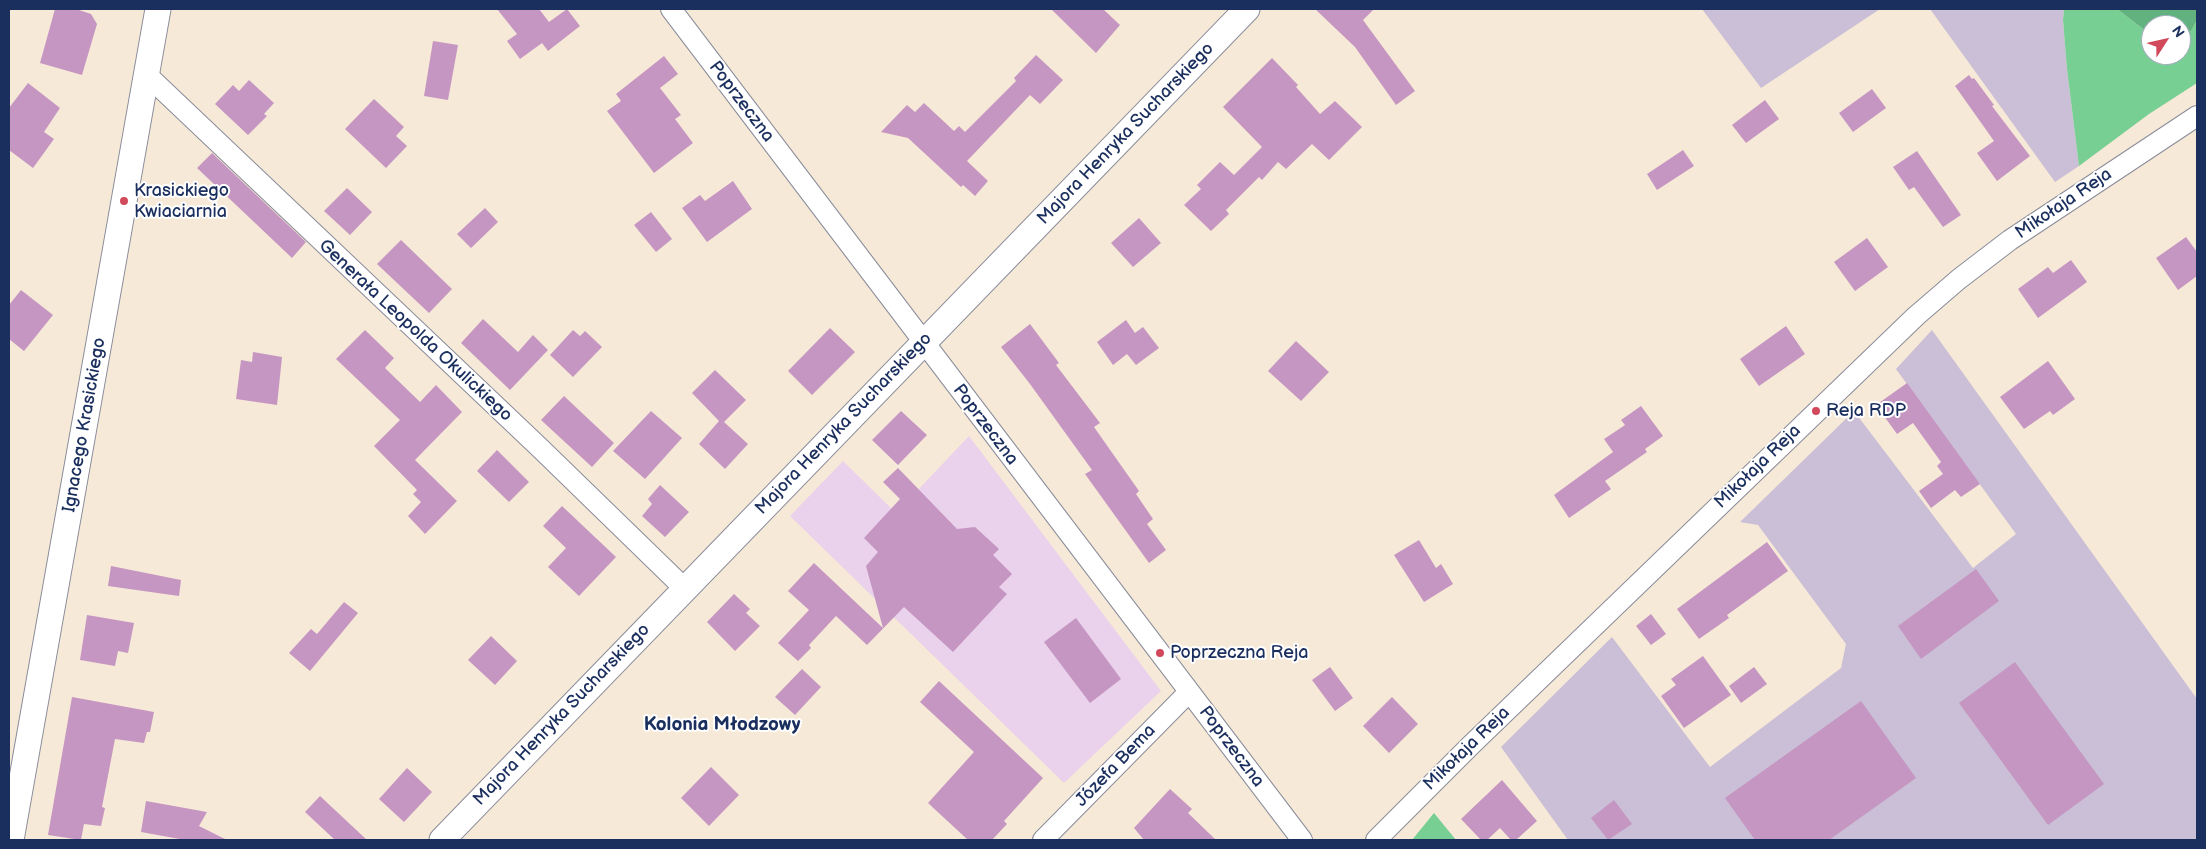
<!DOCTYPE html>
<meta charset="utf-8">
<style>
body{margin:0}
#map{position:relative;width:2206px;height:849px;overflow:hidden;background:#f7e9d7;font-family:"Balsamiq Sans",sans-serif}
canvas{display:block}
.frame{position:absolute;inset:0;border:10px solid #1b2f5e;pointer-events:none}
.north{position:absolute;left:2141px;top:15px;width:50px;height:50px;box-sizing:border-box;background:#fff;border:1px solid #a4acbf;border-radius:50%;rotate:55deg;font-size:14px;font-weight:700;line-height:20px;text-align:center;color:#1b2f5e}
.north::after{content:'';display:block;margin:auto;width:18px;height:22px;background:#d1495b;clip-path:polygon(50% 0,100% 100%,50% 72%,0 100%)}
</style>
<div id="map">
<canvas width="2206" height="849"></canvas>
<div class="frame"></div>
<div class="north">N</div>
</div>
<script>
const context = document.querySelector('canvas').getContext('2d');
context.lineJoin = 'round';
function fillPath(path, color) { context.fillStyle = color; context.fill(path, 'evenodd'); }
const toPath = rows => new Path2D(rows.map(r => 'M' + r).join(''));
function trace(path, color, width, dash) { context.strokeStyle = color; context.lineWidth = width; context.lineCap = dash ? 'butt' : 'round'; context.setLineDash(dash || []); context.stroke(path); }
function drawText(font, color, halo, rows, align = 'center') {
  context.font = font + ' "Balsamiq Sans",sans-serif'; context.lineWidth = 4; context.setLineDash([]); context.textBaseline = 'middle'; context.strokeStyle = halo; context.fillStyle = color; for (const [text, x, y, turn = 0] of rows) {
    context.save(); context.translate(x, y); context.rotate((+turn || 0) * Math.PI / 180); context.textAlign = isNaN(turn) ? turn : align; if (halo) context.strokeText(text, 0, 0); context.fillText(text, 0, 0); context.restore();
  }
}
fillPath(toPath([
 [969,436,1161,691,1064,783,790,516,843,461,896,513]
]), '#ead1ec');
fillPath(toPath([
 [1702,9,1880,9,1761,88],
 [1930,9,2064,9,2063,20,2067,69,2079,166,2055,182],
 [1932,330,2197,699,2197,840,1568,840,1501,747,1612,637,1710,767,1841,668,1846,644,1758,525,1740,522,1854,411,1973,568,2016,534,1896,369]
]), '#cabfd6');
fillPath(toPath([
 [2064,9,2117,9,2151,35,2151,55,2181,55,2181,33,2191,31,2197,20,2197,83,2149,114,2079,166,2067,69,2063,20],
 [1434,813,1456,840,1412,840]
]), '#77cf94');
fillPath(toPath([
 [2117,9,2197,9,2197,20,2191,31,2181,33,2181,25,2151,25,2151,35]
]), '#61b27e');
fillPath(toPath([
 [55,9,76,9,91,14,97,24,82,75,40,63],
 [497,9,539,9,549,22,567,9,580,26,548,51,542,43,520,59,507,41,517,34],
 [1051,9,1103,9,1120,25,1096,53],
 [1315,9,1374,9,1363,20,1415,91,1396,105,1355,47],
 [433,41,458,45,448,100,424,96],
 [1036,55,1063,80,1040,104,1030,95,967,161,988,181,975,196,963,185,961,187,908,138,881,132,907,105,915,112,924,103,954,131,959,126,965,132,1016,81,1014,78],
 [664,56,678,74,660,88,681,115,675,119,693,143,654,173,607,111,621,101,616,94],
 [1272,58,1298,85,1296,87,1320,114,1335,101,1362,127,1329,160,1312,144,1286,169,1278,162,1262,180,1259,177,1226,210,1229,214,1211,231,1184,205,1201,189,1197,185,1220,162,1234,175,1262,147,1223,107],
 [1969,75,1972,79,1974,78,1994,105,1992,106,2030,156,1997,181,1977,153,1994,141,1955,86],
 [249,80,274,103,264,114,267,116,248,135,215,104,233,85,239,91],
 [28,83,60,108,44,132,54,139,33,168,9,150,9,108],
 [1872,89,1886,108,1853,132,1839,113],
 [374,99,404,127,396,136,407,146,386,168,345,129],
 [1765,100,1779,119,1746,143,1732,125],
 [1683,150,1694,166,1657,190,1647,174],
 [1917,151,1961,215,1943,227,1914,187,1909,190,1893,167],
 [212,153,306,242,292,258,197,168],
 [733,181,752,209,707,242,682,208,700,195,705,201],
 [347,188,372,212,350,235,324,211],
 [485,208,498,222,471,248,457,234],
 [651,212,672,239,656,252,634,225],
 [1139,218,1161,243,1133,267,1111,243],
 [2186,237,2197,252,2197,276,2178,290,2156,258],
 [1867,238,1888,267,1855,291,1834,262],
 [401,240,452,289,429,313,377,264],
 [2071,260,2087,282,2038,318,2018,289,2048,267,2053,273],
 [21,290,53,315,24,351,9,339,9,305],
 [483,319,518,352,533,335,548,350,510,390,461,343],
 [1126,320,1135,333,1143,327,1159,348,1136,365,1127,354,1113,365,1097,342],
 [1030,324,1059,363,1056,365,1100,423,1094,427,1139,491,1136,494,1153,519,1147,524,1166,550,1149,563,1085,474,1092,470,1030,384,1001,347],
 [1786,326,1805,354,1759,386,1740,359],
 [830,328,855,352,812,395,788,371],
 [365,330,394,358,385,368,420,402,436,385,462,412,415,460,457,501,425,534,408,516,421,502,413,494,417,490,374,446,400,420,336,359],
 [573,330,580,336,585,331,602,347,573,377,550,355],
 [1296,341,1329,372,1301,401,1268,371],
 [253,352,282,357,277,405,236,399,241,360,252,362],
 [2048,361,2075,399,2053,415,2050,411,2024,429,2000,397],
 [715,370,746,400,724,422,748,444,725,469,699,444,719,421,692,393],
 [1907,383,1980,484,1961,497,1955,490,1931,508,1919,491,1943,474,1937,466,1941,462,1913,423,1897,434,1876,405],
 [564,396,614,443,592,467,541,420],
 [1641,406,1663,436,1645,449,1647,452,1605,481,1611,489,1569,518,1554,495,1613,452,1604,439,1625,425,1621,420],
 [651,411,682,438,645,479,613,451],
 [901,411,927,435,898,465,872,440],
 [497,450,529,482,509,502,477,471],
 [898,468,957,529,975,527,999,549,993,555,1012,574,999,587,1007,594,953,652,904,607,867,645,836,616,809,645,811,648,798,661,778,643,809,610,788,591,814,563,883,628,866,566,878,552,864,538,900,499,883,482],
 [660,485,689,512,665,537,642,516,652,504,648,499],
 [562,506,616,557,579,596,548,567,566,548,543,526],
 [1419,540,1436,568,1441,564,1453,584,1424,602,1394,555],
 [1767,542,1788,571,1727,615,1729,618,1699,639,1677,609],
 [111,566,181,580,179,596,108,586],
 [1976,569,1999,601,1921,659,1898,626],
 [734,594,750,609,746,613,760,626,735,651,707,622],
 [344,602,358,613,310,671,289,653,311,629,317,634],
 [1651,614,1666,634,1651,645,1636,626],
 [87,615,134,623,128,653,118,651,115,666,80,660],
 [1076,618,1121,679,1090,703,1044,642],
 [491,636,517,661,495,685,468,660],
 [1703,656,1731,695,1684,728,1661,696,1676,685,1671,679],
 [2015,662,2104,784,2048,825,1959,703],
 [1330,667,1353,698,1335,711,1312,680],
 [1754,667,1767,684,1741,703,1729,686],
 [802,669,821,687,795,715,775,697],
 [939,681,1043,778,1004,821,1007,824,992,840,968,840,928,803,974,752,920,702],
 [72,697,154,712,150,732,147,732,144,743,115,739,102,807,105,808,101,826,84,824,81,840,48,835],
 [1392,697,1418,724,1389,753,1363,726],
 [1861,701,1916,778,1829,840,1755,840,1725,798],
 [711,767,739,795,709,826,681,798],
 [407,768,432,792,404,822,379,799],
 [1502,780,1537,821,1516,840,1511,840,1500,828,1487,840,1481,840,1461,819],
 [1170,789,1192,809,1188,813,1216,840,1144,840,1134,828],
 [320,796,367,840,335,840,305,812],
 [1614,800,1632,824,1608,840,1591,818],
 [146,801,207,812,199,826,227,840,185,840,141,832]
]), '#c596c2');
const minor = toPath([
 [671,9,1302,840],
 [146,74,540,448,684,588],
 [1043,840,1189,692],
 [1376,840,1470,746,1916,316,1959,279,2010,240,2197,116]
]);
const tertiary = toPath([
 [11,840,158,9],
 [442,840,1247,9]
]);
trace(minor, '#898c9a', 22);
trace(tertiary, '#898c9a', 27);
trace(minor, '#fff', 20);
trace(tertiary, '#fff', 25);
for (const [x, y, r, color] of [
 [124,201,5,"#d1495b"],
 [1816,411,5,"#d1495b"],
 [1160,653,5,"#d1495b"]
]) { const dot = new Path2D(); dot.arc(x, y, r, 0, 2 * Math.PI); context.fillStyle = color; context.fill(dot); trace(dot, '#fff', 2); }
drawText('18px', '#1b2f5e', '#fff', [
 ["Poprzeczna",741,102,53],
 ["Majora Henryka Sucharskiego",1126,134,-46],
 ["Mikołaja Reja",2064,204,-34],
 ["Generała Leopolda Okulickiego",415,331,43],
 ["Majora Henryka Sucharskiego",844,424,-46],
 ["Ignacego Krasickiego",85,425,-80],
 ["Poprzeczna",985,425,53],
 ["Mikołaja Reja",1758,467,-44],
 ["Majora Henryka Sucharskiego",562,715,-46],
 ["Poprzeczna",1231,747,53],
 ["Mikołaja Reja",1467,749,-44],
 ["Józefa Bema",1116,766,-46]
]);
drawText('18px', '#1b2f5e', '#fff', [
 ["Krasickiego",134,191],
 ["Kwiaciarnia",134,212],
 ["Reja RDP",1826,411],
 ["Poprzeczna Reja",1170,653]
], 'left');
drawText('bold 19px', '#1b2f5e', '#fff', [
 ["Kolonia Młodzowy",722,725]
]);
</script>
